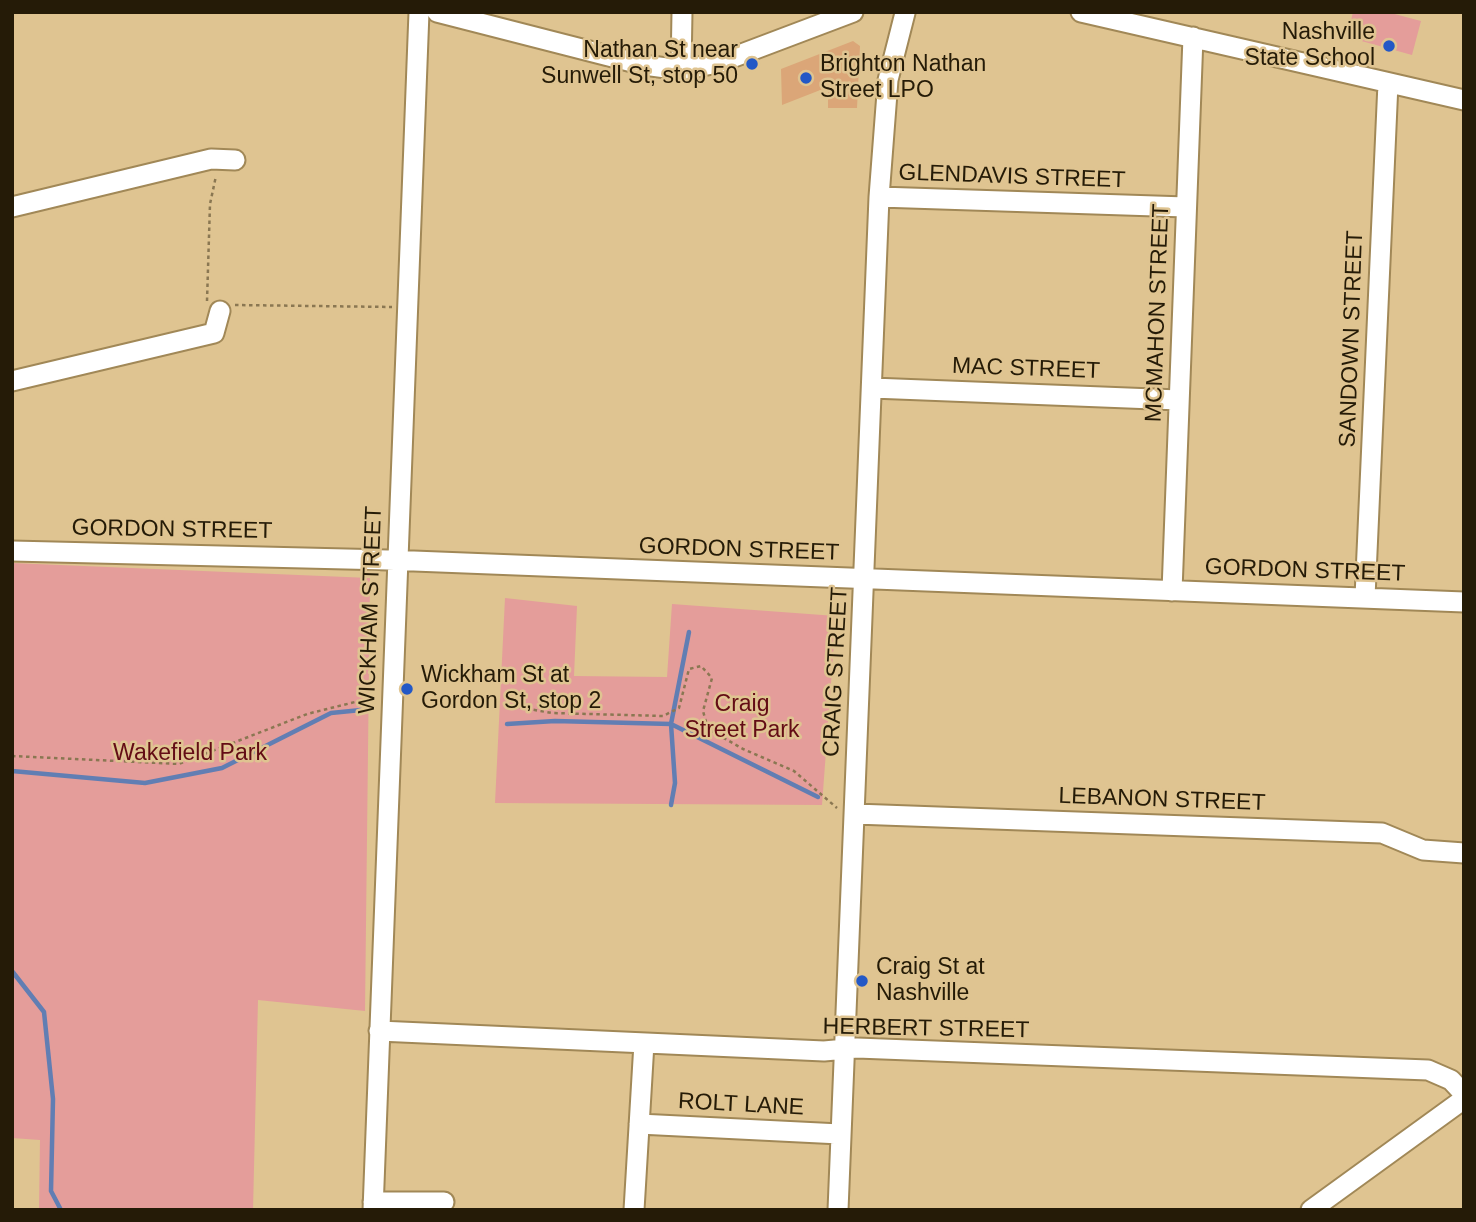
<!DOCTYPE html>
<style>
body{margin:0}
#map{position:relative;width:1476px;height:1222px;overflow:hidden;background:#dfc491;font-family:Helvetica,sans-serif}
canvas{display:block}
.frame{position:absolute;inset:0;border:14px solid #251b07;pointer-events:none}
</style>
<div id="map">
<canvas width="1476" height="1222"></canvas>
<div class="frame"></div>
</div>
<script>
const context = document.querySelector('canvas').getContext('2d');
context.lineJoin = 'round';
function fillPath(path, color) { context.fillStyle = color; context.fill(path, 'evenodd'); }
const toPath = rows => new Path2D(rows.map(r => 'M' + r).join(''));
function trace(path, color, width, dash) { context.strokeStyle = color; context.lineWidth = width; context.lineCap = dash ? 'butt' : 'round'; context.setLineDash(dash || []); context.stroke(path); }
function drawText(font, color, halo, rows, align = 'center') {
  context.font = font + ' Helvetica,sans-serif'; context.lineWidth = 5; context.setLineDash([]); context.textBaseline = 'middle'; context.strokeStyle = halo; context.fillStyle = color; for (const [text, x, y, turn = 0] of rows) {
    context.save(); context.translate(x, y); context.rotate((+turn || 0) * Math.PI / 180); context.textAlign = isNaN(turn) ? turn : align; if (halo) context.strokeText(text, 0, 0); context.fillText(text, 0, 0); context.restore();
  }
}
fillPath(toPath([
 [1353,12,1387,12,1421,21,1412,55,1347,37],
 [12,563,370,578,365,1011,258,1000,253,1210,39,1210,40,1140,12,1138],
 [505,598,577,606,574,676,667,677,672,604,836,616,822,805,495,803]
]), '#e49d9a');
trace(toPath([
 [507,724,555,721,671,724,818,797],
 [12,771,145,783,222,768,331,713,371,709],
 [671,805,675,783,671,724,689,632],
 [12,971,44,1012,53,1099,51,1191,61,1210]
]), '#617eb3', 4.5);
fillPath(toPath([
 [853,41,860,46,857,108,828,108,828,87,782,105,781,69]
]), '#dba678');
const minor = toPath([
 [437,12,644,65,681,70,718,63,853,12],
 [1081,12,1464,100],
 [681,70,682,12],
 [879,197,1186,207],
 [12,207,211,159,235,160],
 [12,381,214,333,220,311],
 [872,388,1179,400],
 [12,551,388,560,1464,602],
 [1172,591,1193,37],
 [1365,597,1388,83],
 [855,814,1382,833,1423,850,1464,853],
 [379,1031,824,1051,857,1048,1428,1070,1451,1080,1464,1094],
 [639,1124,840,1134],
 [373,1202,444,1202],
 [373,1210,419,12],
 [634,1210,644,1043],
 [838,1210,879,197,888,80,905,13],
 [1311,1210,1464,1099]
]);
trace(minor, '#a18857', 23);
trace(toPath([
 [207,301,210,204,216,176],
 [235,305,392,307],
 [506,705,552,713,663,716,679,708,689,669,701,666,712,678,703,711,708,729,743,749,794,771,837,808],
 [12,756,179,764,307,714,375,697]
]), '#8a7752', 2.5, [3.5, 3.5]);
trace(minor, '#fff', 19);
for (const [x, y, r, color] of [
 [1389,46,7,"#2358c6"],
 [752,64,7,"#2358c6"],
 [806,78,7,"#2358c6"],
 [407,689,7,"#2358c6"],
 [862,981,7,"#2358c6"]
]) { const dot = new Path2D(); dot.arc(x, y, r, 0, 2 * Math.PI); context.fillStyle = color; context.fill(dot); trace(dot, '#dfc491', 2.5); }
drawText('23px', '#251b07', '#dfc491', [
 ["Nashville",1375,33,"right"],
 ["State School",1375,59,"right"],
 ["Nathan St near",738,51,"right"],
 ["Sunwell St, stop 50",738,77,"right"],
 ["Brighton Nathan",820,65],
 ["Street LPO",820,91],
 ["Wickham St at",421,676],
 ["Gordon St, stop 2",421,702],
 ["Craig St at",876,968],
 ["Nashville",876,994]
], 'left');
drawText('23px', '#251b07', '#dfc491', [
 ["GLENDAVIS STREET",1012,177,2],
 ["MCMAHON STREET",1158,313,-88],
 ["SANDOWN STREET",1352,339,-88],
 ["MAC STREET",1026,369,2],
 ["GORDON STREET",172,530,1],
 ["GORDON STREET",739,550,2],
 ["GORDON STREET",1305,571,2],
 ["WICKHAM STREET",371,610,-88],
 ["CRAIG STREET",836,672,-87],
 ["LEBANON STREET",1162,800,2],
 ["HERBERT STREET",926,1029,1],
 ["ROLT LANE",741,1105,3]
]);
drawText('23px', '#630c15', '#dfc491', [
 ["Craig",742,705],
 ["Street Park",742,731],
 ["Wakefield Park",190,754]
]);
</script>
